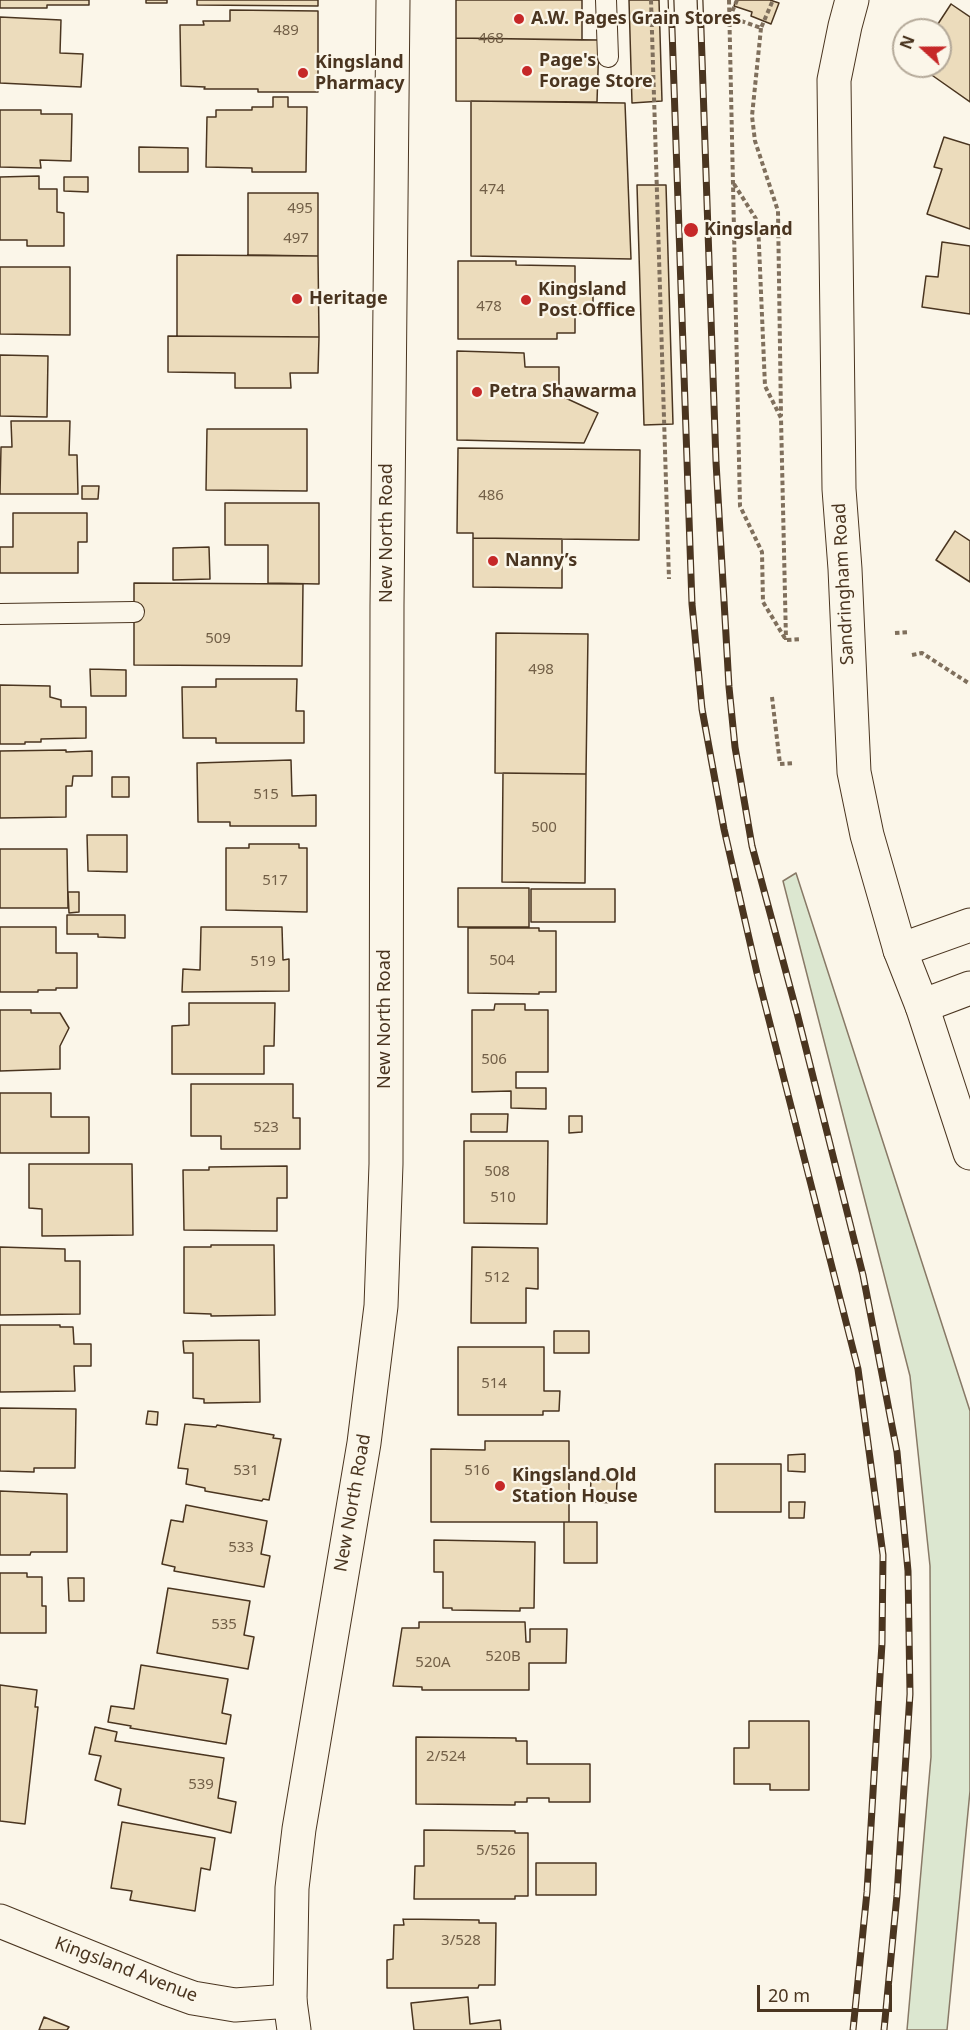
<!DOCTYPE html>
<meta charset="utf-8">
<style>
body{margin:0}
#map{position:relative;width:970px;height:2030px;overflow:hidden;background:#fbf6e9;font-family:"Noto Sans",sans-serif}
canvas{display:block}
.north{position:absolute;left:892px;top:18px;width:60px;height:60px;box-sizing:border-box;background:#fbf6e9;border:2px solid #b4a999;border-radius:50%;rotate:291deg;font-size:16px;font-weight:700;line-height:24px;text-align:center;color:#4a3520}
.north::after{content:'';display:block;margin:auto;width:21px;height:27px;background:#c62828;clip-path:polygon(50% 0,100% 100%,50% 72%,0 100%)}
.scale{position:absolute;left:757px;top:1985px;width:135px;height:27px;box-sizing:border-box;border:3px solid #4a3520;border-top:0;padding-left:8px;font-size:18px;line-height:21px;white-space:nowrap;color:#4a3520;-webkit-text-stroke:4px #fbf6e9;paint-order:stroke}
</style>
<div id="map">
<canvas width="970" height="2030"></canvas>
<div class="north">N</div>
<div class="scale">20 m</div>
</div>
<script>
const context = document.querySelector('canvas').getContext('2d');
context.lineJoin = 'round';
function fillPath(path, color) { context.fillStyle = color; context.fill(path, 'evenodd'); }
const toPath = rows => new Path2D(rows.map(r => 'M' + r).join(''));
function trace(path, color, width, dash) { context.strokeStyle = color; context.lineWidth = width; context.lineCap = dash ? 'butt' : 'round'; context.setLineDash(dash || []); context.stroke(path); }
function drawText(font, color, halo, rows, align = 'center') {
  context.font = font + ' "Noto Sans",sans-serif'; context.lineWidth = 4.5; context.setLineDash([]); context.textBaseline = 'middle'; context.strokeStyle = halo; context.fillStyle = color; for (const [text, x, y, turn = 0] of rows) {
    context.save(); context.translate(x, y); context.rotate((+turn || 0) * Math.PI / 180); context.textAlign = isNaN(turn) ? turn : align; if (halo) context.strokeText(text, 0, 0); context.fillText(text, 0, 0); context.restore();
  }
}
const green = toPath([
 [796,873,970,1411,970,1791,947,2030,907,2030,931,1757,930,1566,910,1376,783,881,796,873]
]);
fillPath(green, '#dce7d0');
trace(green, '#887966', 1.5);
const building = toPath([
 [0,0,89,0,89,5,47,5,47,8,0,8,0,0],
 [146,0,167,0,167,3,146,3,146,0],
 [197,0,318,0,318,6,197,5,197,0],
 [456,0,582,0,582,40,456,38,456,0],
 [629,0,659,0,662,101,632,103,629,0],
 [736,0,770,0,779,3,771,24,751,16,752,12,734,6,736,0],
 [951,4,970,17,970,102,926,71,927,69,924,66,940,66,940,30,934,30,951,4],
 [230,10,318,11,318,92,258,92,258,89,204,89,205,87,181,86,180,25,204,25,203,21,230,21,230,10],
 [0,17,61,20,60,53,83,54,81,87,0,83,0,17],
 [456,38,599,40,597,102,456,101,456,38],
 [273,97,288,97,288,107,307,107,306,172,252,172,252,168,206,167,207,117,216,117,216,110,252,110,252,107,273,107,273,97],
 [471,101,625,103,631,259,471,256,471,101],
 [0,110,41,110,41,114,72,114,71,161,40,160,41,168,0,167,0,110],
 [944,137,970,145,970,229,927,214,942,169,934,167,944,137],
 [139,147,188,148,188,172,139,172,139,147],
 [39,176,39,189,57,189,57,212,64,213,64,246,27,246,27,240,0,240,0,177,39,176],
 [64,177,88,177,88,192,64,191,64,177],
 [637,185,666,185,673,424,644,425,637,185],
 [248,193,318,193,318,256,248,255,248,193],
 [942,242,970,246,970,314,922,307,926,276,938,277,942,242],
 [177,255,318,256,319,337,177,336,177,255],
 [458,261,516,261,516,265,575,266,575,287,593,287,593,313,575,314,575,333,557,333,557,339,458,339,458,261],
 [0,267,70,267,70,335,0,334,0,267],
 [168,336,319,337,318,373,290,373,291,388,235,388,235,373,168,372,168,336],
 [457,351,524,353,525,367,559,367,559,395,598,413,584,443,457,440,457,351],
 [0,355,48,356,47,417,0,416,0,355],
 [11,421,70,421,69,455,77,455,78,494,0,494,1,447,12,447,11,421],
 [207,429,307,429,307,491,206,490,207,429],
 [458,448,640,450,639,540,473,538,473,533,457,533,458,448],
 [82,486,99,486,98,499,82,499,82,486],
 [225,503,319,503,319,584,268,583,268,545,225,545,225,503],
 [13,513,87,513,87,542,78,542,78,573,0,573,0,547,13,547,13,513],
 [955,531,970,541,970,582,936,560,955,531],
 [473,538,562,539,562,588,473,587,473,538],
 [209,547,210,579,173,580,173,548,209,547],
 [134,583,303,584,302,666,134,665,134,583],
 [496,633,588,634,586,774,495,773,496,633],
 [90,669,126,670,126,696,91,696,90,669],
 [216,679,297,679,296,711,304,711,304,743,216,743,216,738,183,738,182,687,216,687,216,679],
 [0,685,50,686,50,697,61,700,61,707,86,707,86,738,41,739,41,742,25,742,25,744,0,744,0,685],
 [66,750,66,752,92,751,92,776,73,776,72,786,66,786,66,817,0,818,0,751,66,750],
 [291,760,292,796,316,795,316,826,230,826,230,822,198,822,197,763,291,760],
 [503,773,586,774,585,883,502,882,503,773],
 [112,777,129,777,129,797,112,797,112,777],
 [87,835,127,835,127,872,88,871,87,835],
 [249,844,299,844,299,848,307,848,307,912,226,910,226,848,249,848,249,844],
 [0,849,67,849,68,908,0,908,0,849],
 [458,888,529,888,529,927,458,927,458,888],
 [531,889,615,889,615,922,531,922,531,889],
 [68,892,79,892,79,912,69,913,68,892],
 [67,915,125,915,125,938,98,937,98,934,67,934,67,915],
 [0,927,56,927,56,953,77,953,77,988,56,988,56,990,38,990,38,992,0,992,0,927],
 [201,927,282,927,283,960,289,959,289,991,182,992,183,969,200,970,201,927],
 [468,928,539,928,539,931,556,931,556,992,539,992,539,994,468,993,468,928],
 [189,1003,275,1003,274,1046,264,1046,264,1074,172,1074,172,1026,189,1025,189,1003],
 [495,1004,525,1004,525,1010,548,1010,548,1072,516,1072,516,1088,546,1088,546,1109,511,1108,511,1091,472,1092,472,1010,494,1010,495,1004],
 [0,1010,31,1010,31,1013,60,1013,69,1028,60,1046,60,1069,0,1071,0,1010],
 [191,1084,293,1084,293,1118,300,1118,300,1149,221,1149,221,1136,191,1136,191,1084],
 [0,1093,51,1093,51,1117,89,1117,89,1153,0,1153,0,1093],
 [471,1114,508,1114,507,1132,471,1132,471,1114],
 [569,1116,582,1116,582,1132,569,1133,569,1116],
 [464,1141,548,1141,547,1224,464,1223,464,1141],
 [29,1164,132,1164,133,1235,42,1236,42,1209,29,1208,29,1164],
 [287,1166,287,1198,277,1198,277,1231,184,1230,183,1170,209,1170,209,1167,287,1166],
 [211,1245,274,1245,275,1315,211,1316,211,1314,184,1313,184,1247,211,1247,211,1245],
 [0,1247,65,1249,65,1261,80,1261,80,1314,0,1315,0,1247],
 [472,1247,538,1248,538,1289,526,1288,526,1323,471,1323,472,1247],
 [0,1325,60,1325,60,1327,73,1327,74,1344,91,1344,91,1366,74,1366,75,1391,0,1392,0,1325],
 [554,1331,589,1331,589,1353,554,1353,554,1331],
 [259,1340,260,1402,204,1403,204,1399,193,1398,193,1353,184,1353,183,1341,259,1340],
 [458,1347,544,1347,544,1391,560,1391,559,1411,543,1411,543,1415,458,1415,458,1347],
 [0,1408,76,1409,75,1468,34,1468,34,1472,0,1471,0,1408],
 [148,1411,158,1412,157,1425,146,1424,148,1411],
 [185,1424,216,1427,217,1425,274,1435,273,1438,281,1439,269,1500,263,1499,262,1501,205,1491,205,1488,186,1484,188,1469,178,1468,185,1424],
 [485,1441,569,1441,569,1522,431,1522,431,1449,485,1450,485,1441],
 [805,1454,805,1472,788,1471,788,1455,805,1454],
 [715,1464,781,1464,781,1512,715,1512,715,1464],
 [591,1479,617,1480,616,1503,590,1502,591,1479],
 [0,1491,67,1494,67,1552,31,1552,30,1555,0,1555,0,1491],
 [789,1502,805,1502,804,1518,789,1518,789,1502],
 [186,1505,267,1521,261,1554,270,1556,264,1587,174,1571,175,1567,162,1564,171,1520,183,1522,186,1505],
 [564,1522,597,1522,597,1563,564,1563,564,1522],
 [434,1540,535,1542,534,1608,520,1608,520,1611,452,1610,452,1608,443,1608,443,1572,434,1572,434,1540],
 [0,1573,27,1573,27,1577,42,1577,42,1606,46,1606,46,1633,0,1633,0,1573],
 [68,1578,84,1578,84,1601,69,1601,68,1578],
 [168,1588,250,1601,244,1635,254,1637,248,1669,157,1653,168,1588],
 [419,1622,525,1622,526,1642,530,1642,530,1629,567,1629,566,1663,529,1663,529,1690,422,1690,422,1687,393,1686,402,1628,419,1628,419,1622],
 [141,1665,228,1679,222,1713,231,1715,226,1744,130,1728,131,1726,108,1722,111,1706,134,1709,141,1665],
 [0,1685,37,1690,35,1707,38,1707,25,1824,0,1821,0,1685],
 [749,1721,809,1721,809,1790,770,1790,770,1784,734,1784,734,1748,749,1748,749,1721],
 [95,1727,117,1732,115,1741,224,1758,218,1798,236,1802,231,1833,118,1805,121,1789,95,1780,101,1756,89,1754,95,1727],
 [416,1737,516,1738,516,1741,527,1741,527,1764,590,1764,590,1802,549,1802,549,1798,527,1798,527,1802,515,1802,515,1805,416,1804,416,1737],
 [122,1822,215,1838,210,1870,201,1868,195,1911,130,1900,132,1891,111,1888,122,1822],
 [424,1830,515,1831,515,1833,528,1833,528,1896,515,1896,515,1899,414,1899,415,1866,424,1866,424,1830],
 [536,1863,596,1863,596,1895,536,1895,536,1863],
 [403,1919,479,1920,479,1923,496,1923,495,1985,479,1985,478,1988,387,1988,387,1960,393,1959,394,1925,404,1925,403,1919],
 [468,1997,470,2024,500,2020,501,2030,414,2030,411,2003,468,1997],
 [44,2017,69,2027,67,2030,39,2030,44,2017]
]);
fillPath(building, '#ecdcbc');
trace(building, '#4a3520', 1.5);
const service = toPath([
 [606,0,608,57],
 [0,614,134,612]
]);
const minor = toPath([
 [0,1921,168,1989,193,1998,235,2005,290,2001]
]);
const secondary = toPath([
 [900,950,970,925],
 [922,1006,970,988],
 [294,2030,290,2001,292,1888,299,1829,364,1443,381,1306,386,1164,387,605,393,0]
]);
const primary = toPath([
 [852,0,845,26,834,80,839,489,845,569,854,772,867,835,900,950,922,1006,970,1153]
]);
trace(service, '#4a3520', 22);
trace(minor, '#4a3520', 35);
trace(secondary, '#4a3520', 35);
trace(primary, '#4a3520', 35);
trace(toPath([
 [651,0,669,579],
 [729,0,740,506,762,552,763,602,786,640,801,639],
 [737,0,730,17,761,28,773,0],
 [761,28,752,116,755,141,778,211,781,416],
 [734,184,758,222,765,386,781,418,786,640],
 [895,633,910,632],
 [912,655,922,653,970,684],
 [772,697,780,764,794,763]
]), '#7f6f5c', 4, [4.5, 3]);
trace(service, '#fbf6e9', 20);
trace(minor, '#fbf6e9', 33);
trace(secondary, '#fbf6e9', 33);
trace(primary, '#fbf6e9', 33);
const rail = toPath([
 [671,0,692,604,702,709,724,829,757,973,858,1369,883,1555,882,1643,867,1892,853,2030],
 [700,0,716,462,729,687,735,747,752,846,797,1013,863,1275,897,1452,908,1571,910,1694,897,1895,884,2030]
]);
trace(rail, '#4a3520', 7);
trace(rail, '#fbf6e9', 4.5, [14]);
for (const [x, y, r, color] of [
 [519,19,6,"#c62828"],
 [527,71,6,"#c62828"],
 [303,73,6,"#c62828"],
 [691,230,8,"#c62828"],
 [297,299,6,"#c62828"],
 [526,300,6,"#c62828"],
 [477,392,6,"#c62828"],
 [493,561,6,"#c62828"],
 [500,1486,6,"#c62828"]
]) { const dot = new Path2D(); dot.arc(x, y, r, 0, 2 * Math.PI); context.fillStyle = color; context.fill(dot); trace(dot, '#fbf6e9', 2); }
drawText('15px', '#725f47', null, [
 ["489",286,31],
 ["468",491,39],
 ["474",492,190],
 ["495",300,209],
 ["497",296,239],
 ["478",489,307],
 ["486",491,496],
 ["509",218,639],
 ["498",541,670],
 ["515",266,795],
 ["500",544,828],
 ["517",275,881],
 ["504",502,961],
 ["519",263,962],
 ["506",494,1060],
 ["523",266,1128],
 ["508",497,1172],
 ["510",503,1198],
 ["512",497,1278],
 ["514",494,1384],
 ["531",246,1471],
 ["516",477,1471],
 ["533",241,1548],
 ["535",224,1625],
 ["520B",503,1657],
 ["520A",433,1663],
 ["2/524",446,1757],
 ["539",201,1785],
 ["5/526",496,1851],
 ["3/528",461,1941]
]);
drawText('bold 18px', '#4a3520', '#fbf6e9', [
 ["A.W. Pages Grain Stores",531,19],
 ["Page's",539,61],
 ["Forage Store",539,82],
 ["Kingsland",315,63],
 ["Pharmacy",315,84],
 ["Kingsland",704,230],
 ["Kingsland",538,290],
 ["Post Office",538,311],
 ["Heritage",309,299],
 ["Petra Shawarma",489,392],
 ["Nanny’s",505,561],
 ["Kingsland Old",512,1476],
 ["Station House",512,1497]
], 'left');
drawText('18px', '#4a3520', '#fbf6e9', [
 ["New North Road",387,533,-90],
 ["Sandringham Road",844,584,-93],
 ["New North Road",385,1019,-90],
 ["New North Road",353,1503,-80],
 ["Kingsland Avenue",126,1970,21]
]);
</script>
